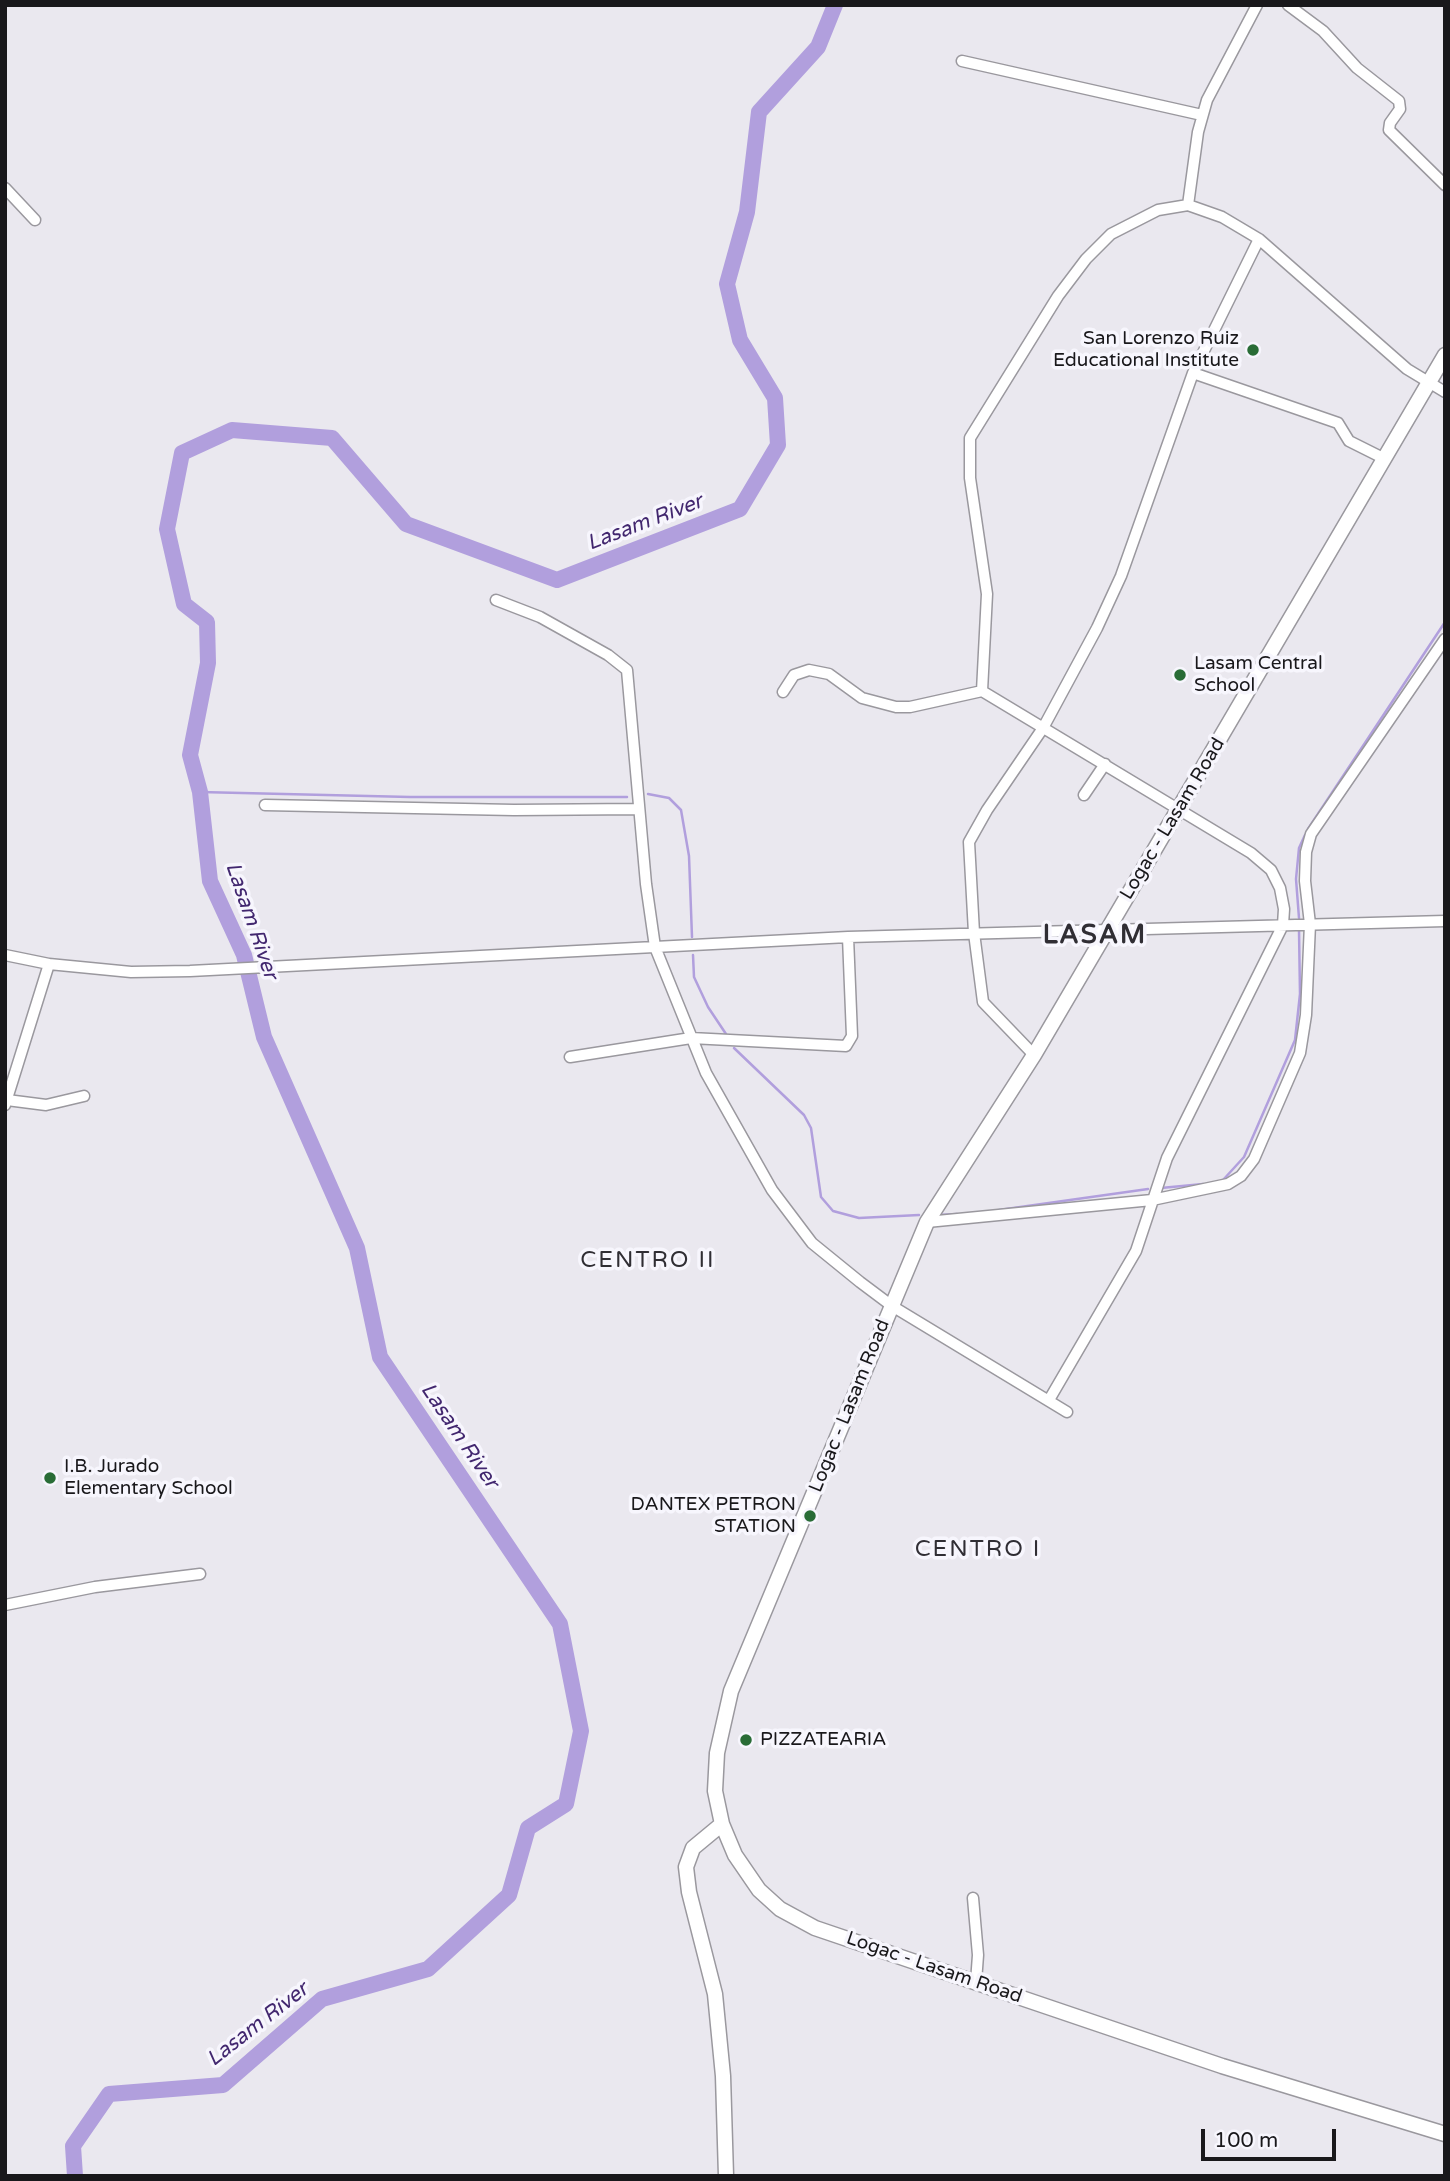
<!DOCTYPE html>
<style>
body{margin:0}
#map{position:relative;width:1450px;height:2181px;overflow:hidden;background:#eae8ef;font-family:"Varela Round",sans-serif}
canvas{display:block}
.frame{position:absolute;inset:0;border:7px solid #19181b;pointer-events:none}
.scale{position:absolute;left:1201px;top:2129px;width:135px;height:32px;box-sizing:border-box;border:4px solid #19181b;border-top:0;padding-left:9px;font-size:21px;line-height:24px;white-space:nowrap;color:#19181b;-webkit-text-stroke:5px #f7f6fd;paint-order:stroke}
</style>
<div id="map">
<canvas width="1450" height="2181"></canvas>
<div class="frame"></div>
<div class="scale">100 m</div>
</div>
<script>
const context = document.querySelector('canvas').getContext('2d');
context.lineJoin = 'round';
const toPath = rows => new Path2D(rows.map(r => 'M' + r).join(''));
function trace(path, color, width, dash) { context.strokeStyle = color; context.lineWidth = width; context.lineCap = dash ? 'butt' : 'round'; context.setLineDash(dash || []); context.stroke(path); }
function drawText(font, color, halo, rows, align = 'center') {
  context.font = font + ' "Varela Round",sans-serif'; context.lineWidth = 7; context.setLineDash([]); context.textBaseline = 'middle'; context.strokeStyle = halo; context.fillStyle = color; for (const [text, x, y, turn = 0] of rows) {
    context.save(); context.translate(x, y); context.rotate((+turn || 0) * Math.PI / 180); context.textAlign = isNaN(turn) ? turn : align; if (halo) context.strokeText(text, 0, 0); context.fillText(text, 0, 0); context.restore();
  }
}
trace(toPath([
 [200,792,410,797,627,797],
 [648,794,669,798,681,810,689,856,692,937],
 [1308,829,1445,622],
 [1299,918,1296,879,1299,848,1305,835],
 [693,955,694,977,708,1007,726,1034],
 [734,1048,804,1115,811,1128,821,1197,833,1211,859,1218,919,1215],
 [1223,1180,1244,1157,1295,1040,1300,994,1299,930],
 [1161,1188,1203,1184],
 [999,1210,1148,1189],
 [939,1215,957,1214]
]), '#b19fdd', 2.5);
trace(toPath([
 [75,2176,73,2146,109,2094,223,2085,322,1999,428,1969,509,1895,528,1828,566,1804,581,1731,560,1624,380,1357,357,1248,264,1037,244,955,210,881,200,792,190,755,208,663,207,622,184,604,167,529,182,453,232,430,332,438,406,524,557,580,740,509,778,445,775,398,740,340,727,284,747,212,759,112,818,47,835,5]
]), '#b19fdd', 16);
const minor = toPath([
 [1288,5,1323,31,1357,68,1399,101,1400,109,1390,123,1389,130,1445,185],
 [962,61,1202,115],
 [5,188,35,220],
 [1188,205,1198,132,1207,100,1257,5],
 [1193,373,1338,423,1349,441,1385,459],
 [496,600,540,617,608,655,627,670,646,884,655,947,706,1073,772,1190,812,1243,860,1282,892,1306,1067,1412],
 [783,692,794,675,809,670,829,674,862,698,896,707,910,707,982,691],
 [1084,795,1105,764],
 [265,805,514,810,639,809],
 [5,955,49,964],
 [1034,1055,983,1002,974,933,969,842,987,810,1043,728,1097,628,1121,576,1193,373,1259,239,1407,369,1445,392],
 [570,1057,691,1038,846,1046,852,1036,848,937],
 [7,1100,46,1105,84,1096],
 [5,1105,49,964,131,972,190,971,848,937,1445,921],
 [927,1222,1152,1200,1228,1184,1241,1176,1254,1159,1300,1053,1306,1015,1310,924,1305,881,1306,852,1311,834,1445,639],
 [1049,1400,1136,1251,1167,1158,1283,925,1284,909,1280,888,1271,870,1251,853,982,691,987,594,970,478,970,438,1058,296,1086,259,1111,234,1158,210,1188,205,1222,217,1259,239],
 [5,1605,95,1587,200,1574],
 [973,1898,978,1955,976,1982]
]);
const major = toPath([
 [1445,355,1034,1055,927,1222,731,1691,717,1753,715,1791,722,1824,735,1855,759,1890,780,1909,815,1928,1222,2066,1445,2134],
 [722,1824,693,1848,686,1867,689,1892,715,1994,723,2076,726,2176]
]);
trace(minor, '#9a989e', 13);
trace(major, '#9a989e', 17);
trace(minor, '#fff', 10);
trace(major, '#fff', 14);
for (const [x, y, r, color] of [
 [1253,350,7,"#296c36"],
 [1180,675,7,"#296c36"],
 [50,1478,7,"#296c36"],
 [810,1516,7,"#296c36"],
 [746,1740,7,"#296c36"]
]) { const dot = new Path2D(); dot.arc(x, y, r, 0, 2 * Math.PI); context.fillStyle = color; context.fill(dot); trace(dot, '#f7f6fd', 2.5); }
drawText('19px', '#19181b', '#f7f6fd', [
 ["San Lorenzo Ruiz",1239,339,"right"],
 ["Educational Institute",1239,361,"right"],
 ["Lasam Central",1194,664],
 ["School",1194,686],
 ["I.B. Jurado",64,1467],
 ["Elementary School",64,1489],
 ["DANTEX PETRON",796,1505,"right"],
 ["STATION",796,1527,"right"],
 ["PIZZATEARIA",760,1740]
], 'left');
drawText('19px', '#19181b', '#f7f6fd', [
 ["Logac - Lasam Road",1173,819,-59],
 ["Logac - Lasam Road",850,1406,-68],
 ["Logac - Lasam Road",934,1968,19]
]);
drawText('italic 21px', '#42276f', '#f7f6fd', [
 ["Lasam River",645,523,-21],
 ["Lasam River",251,921,71],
 ["Lasam River",459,1436,56],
 ["Lasam River",258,2025,-38]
]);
context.letterSpacing = '2px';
drawText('23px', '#302e34', '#f7f6fd', [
 ["CENTRO II",648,1261],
 ["CENTRO I",978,1550]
]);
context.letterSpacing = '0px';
context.letterSpacing = '2px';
drawText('bold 26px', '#302e34', '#f7f6fd', [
 ["LASAM",1095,936]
]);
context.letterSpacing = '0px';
</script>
